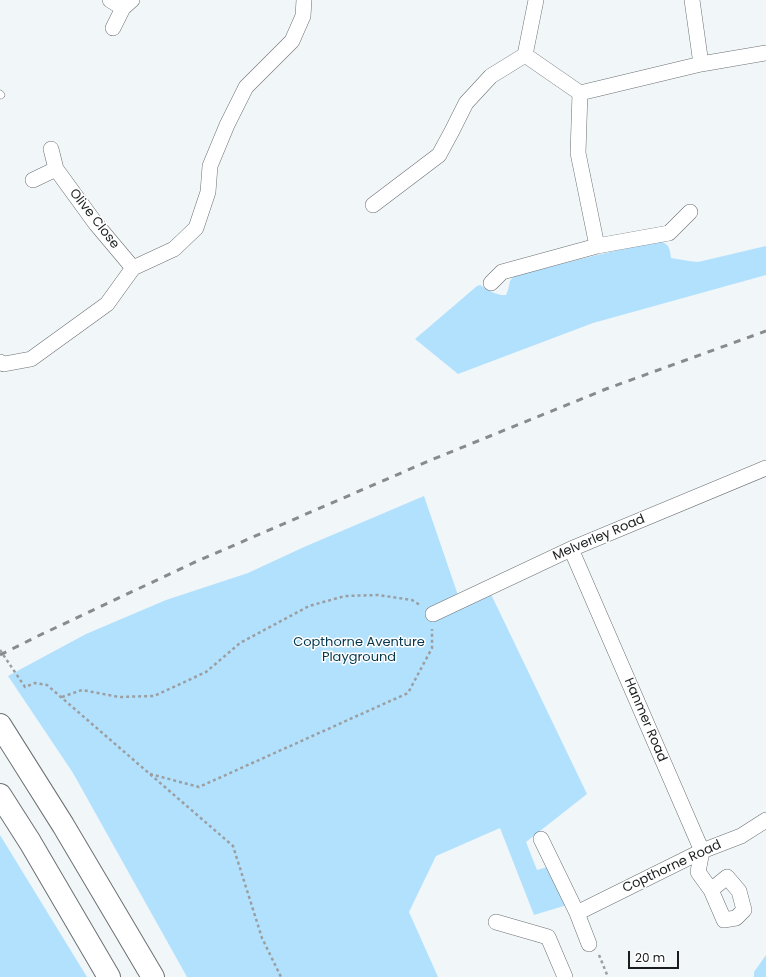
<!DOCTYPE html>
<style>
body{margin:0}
#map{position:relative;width:766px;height:977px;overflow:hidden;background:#f1f6f9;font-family:Poppins,sans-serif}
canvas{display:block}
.scale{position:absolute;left:628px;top:951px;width:51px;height:18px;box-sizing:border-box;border:2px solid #1a1c1d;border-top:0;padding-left:5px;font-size:12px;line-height:14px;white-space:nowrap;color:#1a1c1d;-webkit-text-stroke:3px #fff;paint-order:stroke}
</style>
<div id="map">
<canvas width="766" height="977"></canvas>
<div class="scale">20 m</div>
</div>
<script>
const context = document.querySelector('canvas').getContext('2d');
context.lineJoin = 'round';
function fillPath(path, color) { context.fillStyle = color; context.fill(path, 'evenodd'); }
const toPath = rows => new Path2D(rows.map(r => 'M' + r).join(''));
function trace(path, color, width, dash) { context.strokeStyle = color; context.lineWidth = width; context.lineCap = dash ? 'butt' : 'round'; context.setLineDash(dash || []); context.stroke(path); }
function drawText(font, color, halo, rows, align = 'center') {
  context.font = font + ' Poppins,sans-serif'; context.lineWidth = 3; context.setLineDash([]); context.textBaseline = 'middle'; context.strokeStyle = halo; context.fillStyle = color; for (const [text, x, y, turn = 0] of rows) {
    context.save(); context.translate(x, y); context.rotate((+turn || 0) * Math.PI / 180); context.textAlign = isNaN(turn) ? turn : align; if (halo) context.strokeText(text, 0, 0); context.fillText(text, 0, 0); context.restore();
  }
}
fillPath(toPath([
 [658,241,663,242,668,246,670,251,671,258,689,261,698,262,766,246,766,275,593,323,458,374,415,339,477,286,480,285,494,293,501,295,506,295,508,290,510,281,513,277,518,273,538,270,593,256],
 [424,496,460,601,488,588,587,794,526,842,537,870,554,865,567,905,534,915,500,828,436,856,409,912,438,977,187,977,73,773,8,676,86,634,166,600,248,573,304,547],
 [0,835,87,977,0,977],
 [766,955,766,977,754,977,754,972]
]), '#b2e1fe');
const service = toPath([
 [0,94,1,95]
]);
const minor = toPath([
 [110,0,123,8],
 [692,0,701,64],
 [113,28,123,8,132,0],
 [525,55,536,0],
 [580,93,701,64,766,53],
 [580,93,578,153,597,246],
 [51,149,56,169,96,224,133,268],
 [33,180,56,169],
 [373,205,439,155,452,131,466,103,491,76,525,55,580,93],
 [491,283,502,272,597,246,669,233,690,212],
 [0,362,4,364,31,359,107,304,133,268,174,249,196,228,208,192,210,166,227,125,246,87,292,41,303,16,304,0],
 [571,549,702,851,698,872,711,890,724,920,736,918,744,910,739,891,727,877,711,890],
 [433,614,571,549,766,468],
 [541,839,577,913,702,851,741,836,766,820],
 [577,913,589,944],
 [496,922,548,937,565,977]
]);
const motorway = toPath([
 [0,725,63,825,153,977],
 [0,795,30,842,109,977]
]);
trace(service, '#6c7073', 8);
trace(minor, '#6c7073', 16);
trace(motorway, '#6c7073', 24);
trace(toPath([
 [0,650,25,687,35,683,47,685,233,846,262,938,281,977],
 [62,697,82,690,119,697,154,696,206,672,240,643,309,606,345,596,378,595,412,600,420,605],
 [150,774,199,787,408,693,432,648,432,629],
 [599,955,608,977]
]), '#9b9fa1', 2.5, [3, 3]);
trace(service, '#fff', 7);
trace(minor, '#fff', 15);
trace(motorway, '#fff', 22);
trace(toPath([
 [0,655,38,636,193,563,431,460,606,389,766,331]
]), '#888b8d', 3, [7, 7]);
drawText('13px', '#1a1c1d', '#fff', [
 ["Olive Close",94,219,52],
 ["Melverley Road",599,538,-23],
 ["Hanmer Road",645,720,67],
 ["Copthorne Road",672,867,-25]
]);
drawText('13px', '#04364d', '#fff', [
 ["Copthorne Aventure",359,643],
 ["Playground",359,658]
]);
</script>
